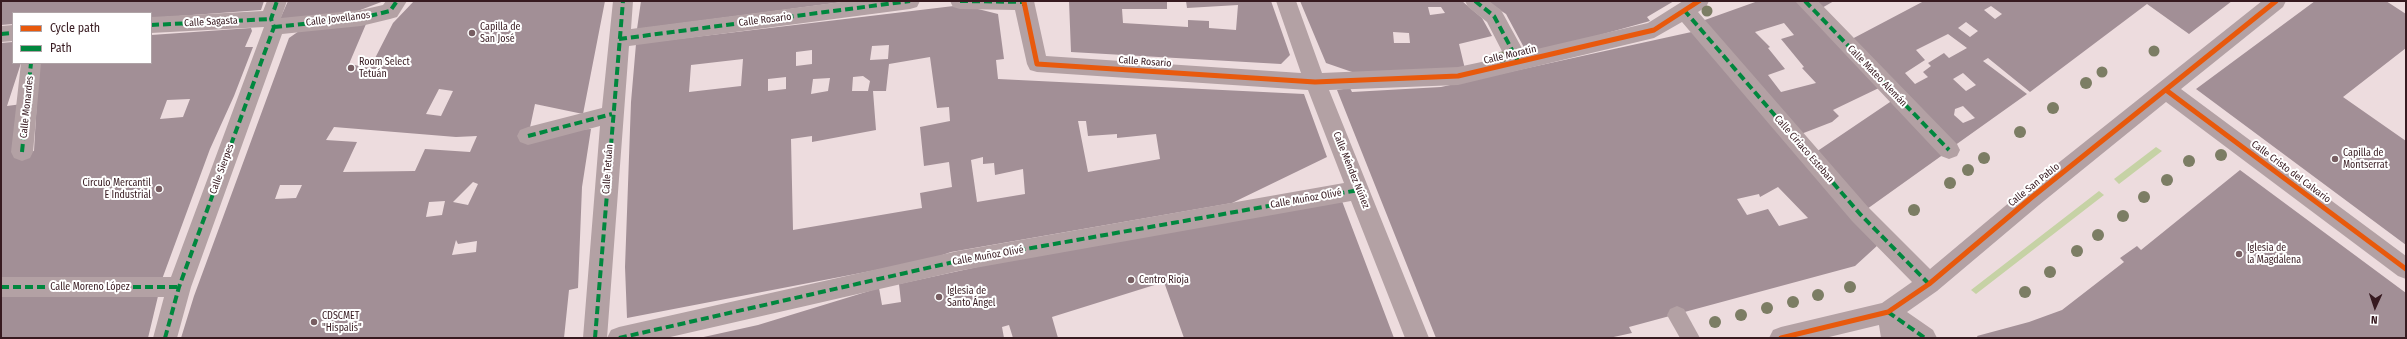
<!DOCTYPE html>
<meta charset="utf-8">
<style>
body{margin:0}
#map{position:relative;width:2407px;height:339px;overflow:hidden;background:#eddcde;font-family:"Fira Sans Condensed",sans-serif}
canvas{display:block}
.frame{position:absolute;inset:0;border:2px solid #371a20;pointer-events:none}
.legend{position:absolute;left:12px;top:12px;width:140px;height:52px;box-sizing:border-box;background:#fff;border:1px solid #afa3a6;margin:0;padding:5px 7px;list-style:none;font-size:12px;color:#371a20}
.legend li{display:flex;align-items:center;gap:8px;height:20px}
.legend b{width:20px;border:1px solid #afa3a6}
.north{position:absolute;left:2355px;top:287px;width:40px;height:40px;-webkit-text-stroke:3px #fff;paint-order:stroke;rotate:183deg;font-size:11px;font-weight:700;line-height:16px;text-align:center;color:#371a20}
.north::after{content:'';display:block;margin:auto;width:14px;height:18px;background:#371a20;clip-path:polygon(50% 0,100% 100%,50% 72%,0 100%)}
</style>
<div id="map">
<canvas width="2407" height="339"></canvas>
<div class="frame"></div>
<ul class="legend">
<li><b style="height:5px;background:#e8590c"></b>Cycle path</li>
<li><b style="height:5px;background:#00873e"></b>Path</li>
</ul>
<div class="north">N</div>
</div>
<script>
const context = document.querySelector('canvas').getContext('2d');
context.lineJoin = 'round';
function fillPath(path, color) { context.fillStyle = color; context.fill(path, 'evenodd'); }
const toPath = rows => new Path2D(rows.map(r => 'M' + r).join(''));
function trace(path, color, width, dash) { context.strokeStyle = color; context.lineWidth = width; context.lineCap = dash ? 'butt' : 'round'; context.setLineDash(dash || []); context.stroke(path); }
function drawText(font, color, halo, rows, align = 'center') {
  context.font = font + ' "Fira Sans Condensed",sans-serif'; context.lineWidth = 4; context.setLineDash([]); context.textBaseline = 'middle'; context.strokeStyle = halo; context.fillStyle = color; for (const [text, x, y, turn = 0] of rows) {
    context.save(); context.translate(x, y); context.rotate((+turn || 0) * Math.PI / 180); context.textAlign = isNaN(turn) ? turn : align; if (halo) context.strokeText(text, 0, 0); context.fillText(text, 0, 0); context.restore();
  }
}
fillPath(toPath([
 [2156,147,2162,151,2119,184,2114,179],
 [2099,191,2104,195,1976,294,1971,290]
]), '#c6d2a5');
fillPath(toPath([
 [1,1,264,1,261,10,151,18,151,13,13,13,13,24,1,25],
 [288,1,384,1,355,12,280,19],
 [414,1,605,1,583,114,535,104,529,132,591,129,582,187,578,288,569,290,564,338,181,338,194,296,289,38,302,29,366,24,349,64,370,68,393,23],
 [439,89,453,91,441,116,426,114],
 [334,127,456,137,477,136,470,152,425,149,415,171,343,172,357,142,326,140],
 [473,182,478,184,468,205,453,202],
 [280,185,302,185,296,198,275,199],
 [445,201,442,215,426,217,429,202],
 [456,240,458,244,477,241,476,252,452,255],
 [641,1,843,1,843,2,637,29],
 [1069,1,1167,1,1167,9,1122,9,1123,23,1188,27,1188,20,1209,21,1209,28,1236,30,1238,5,1187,8,1186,1,1271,1,1290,55,1281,64,1071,52],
 [1300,1,1462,1,1482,18,1492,36,1459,44,1465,69,1355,73,1326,63],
 [1428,7,1441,7,1445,13,1430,15],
 [1393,32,1409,33,1410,43,1394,43],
 [1486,1,1674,1,1647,17,1650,21,1528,55,1506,14],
 [1758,1,1797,1,1881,87,1833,110,1839,116,1832,122,1801,134,1702,21],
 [1784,23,1794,35,1781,39,1804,67,1802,68,1816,83,1781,92,1768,75,1785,69,1768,48,1770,47,1755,32],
 [1813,1,1834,1,1820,9],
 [1924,1,2232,1,2189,34,2147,4,2030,92,1988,58,1983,61,2027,94,1954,146,1850,40],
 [1991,6,2002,14,1995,19,1984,10],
 [1966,22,1978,31,1970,37,1958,28],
 [1948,34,1967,48,1949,58,1944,53,1928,63,1931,66,1923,72,1928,77,1915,84,1905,73,1925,60,1916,50],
 [1963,73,1976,85,1966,91,1953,79],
 [1963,106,1975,118,1963,123,1954,115,1955,109],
 [2315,1,2386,1,2406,14,2406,48,2343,97,2406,141,2406,245,2196,89],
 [962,5,998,14,1004,59,996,60,998,79,1304,94,1327,157,1232,203,951,252,928,260,627,318,625,267,631,102,636,44],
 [889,45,888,59,870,60,872,46],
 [812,50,812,64,796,66,796,52],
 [930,57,937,108,949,107,950,121,920,127,924,166,949,162,952,187,920,193,922,208,793,230,791,139,812,136,812,142,876,130,873,91,886,91,889,64],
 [743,59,741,86,689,92,691,65],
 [863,76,870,81,868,91,852,91,853,77],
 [786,77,786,89,768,91,768,79],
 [830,78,828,91,811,94,813,79],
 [1078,121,1086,121,1088,136,1117,134,1117,138,1156,134,1160,159,1088,172],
 [983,157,983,164,994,163,995,175,1023,169,1025,194,977,202,971,160],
 [251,28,252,31,245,47,253,47,234,96,210,149,161,282,1,282,1,43,13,42,13,63,21,63,7,106,22,104,14,154,34,151,39,63,151,63,151,35],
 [190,99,183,117,160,119,167,100],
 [1696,31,1878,245,1855,266,1629,327,1632,333,1609,338,1436,338,1337,90,1350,88,1352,92,1441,87],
 [1778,187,1808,218,1779,226,1768,209,1747,215,1737,199,1759,194,1760,197],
 [1893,100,1944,154,1867,209,1816,152],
 [2240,170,2406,293,2406,338,1978,338,1977,336,2029,322,2062,310,2124,262,2120,258,2137,246,2141,250],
 [1342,201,1394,338,1184,338,1164,282,1052,317,1058,338,1013,338,1009,325,1002,327,1004,338,699,338,758,325,879,288,882,305,901,302,899,284,991,264],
 [1,292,159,292,148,338,1,338]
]), '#a28f96');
fillPath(toPath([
 [1677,306,1684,309,1700,338,1680,338,1667,315,1670,309,1677,306]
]), '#b3a1a4');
fillPath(toPath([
 [267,1,287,1,281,18,361,10,383,5,386,1,407,1,397,17,390,19,361,26,282,34,191,287,177,338,153,338,164,297,1,297,1,277,171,277,264,27,151,33,151,17,263,11,267,1],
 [613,1,633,1,631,29,849,1,920,1,917,7,910,9,629,46,607,338,583,338,600,126,528,145,520,142,517,136,520,130,528,127,602,108,613,1],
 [950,1,1034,1,1046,56,1301,73,1276,1,1296,1,1322,73,1458,67,1505,57,1487,22,1468,7,1465,1,1489,1,1501,10,1524,52,1648,23,1683,1,1709,1,1706,7,1698,12,1868,207,1930,269,2023,191,2262,1,2286,1,2283,7,2181,89,2406,256,2406,279,2398,276,2166,102,2039,205,1937,291,1907,312,1933,330,1937,338,1881,338,1879,325,1825,338,1769,338,1773,330,1781,327,1882,303,1912,282,1852,221,1682,22,1654,38,1458,85,1329,90,1429,338,1405,338,1351,201,958,271,666,338,607,338,611,330,619,327,958,251,1344,183,1308,90,1037,72,1030,70,1027,64,1015,10,960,9,953,7,950,1],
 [1795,1,1818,1,1957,144,1960,150,1957,156,1949,159,1941,156,1795,1],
 [13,25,13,41,1,42,1,26,13,25],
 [21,63,41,63,33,152,30,158,22,161,14,158,11,152,21,63]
]), '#b3a1a4');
trace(toPath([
 [960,1,1024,2,1024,6],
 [1475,1,1494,16,1519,63],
 [1805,1,1949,150],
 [1684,10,1860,214,1929,284],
 [151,25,271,19],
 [274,27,361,18,390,11,397,1],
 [1,34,13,33],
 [619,39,910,1],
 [528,136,612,114],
 [22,152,31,63],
 [1,287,179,287],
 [1888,312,1925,338],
 [165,338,179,287,274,27,271,19,277,1],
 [595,338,623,1],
 [619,338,958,261,1359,190]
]), '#00873e', 4, [8, 4]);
trace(toPath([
 [1024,2,1037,64,1315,82,1458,76,1654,30,1699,1],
 [2166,90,2406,269],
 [1781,338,1888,312,1929,284,2031,198,2276,1]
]), '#e8590c', 5);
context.fillStyle = '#7c7d64';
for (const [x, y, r] of [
 [1707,11,5.5],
 [2154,51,5.5],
 [1502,57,5.5],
 [2102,72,5.5],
 [2086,83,6],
 [2053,108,6],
 [2020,132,6],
 [2221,155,6],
 [1984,158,6],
 [2189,161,6],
 [1968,170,6],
 [2167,180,6],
 [1950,183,6],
 [2144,197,6],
 [1914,210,6],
 [2123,216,6],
 [2098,235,6],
 [2077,251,6],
 [2050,272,6],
 [1850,287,6],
 [2025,292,6],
 [1818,295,6],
 [1793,302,6],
 [1767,308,6],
 [1741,315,6],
 [1715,322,6]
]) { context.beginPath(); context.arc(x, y, r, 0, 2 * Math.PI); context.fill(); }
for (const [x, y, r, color] of [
 [472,33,4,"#775e62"],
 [351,68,4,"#775e62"],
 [2335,159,4,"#775e62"],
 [159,189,4,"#775e62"],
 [2239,254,4,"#775e62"],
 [1131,280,4,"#775e62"],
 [939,297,4,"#775e62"],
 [314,322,4,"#775e62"]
]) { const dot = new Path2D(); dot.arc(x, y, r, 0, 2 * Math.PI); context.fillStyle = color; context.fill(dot); trace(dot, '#fff', 1.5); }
drawText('10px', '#371a20', '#fff', [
 ["Calle Jovellanos",338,19,-7],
 ["Calle Rosario",765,20,-7],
 ["Calle Sagasta",211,22,-3],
 ["Calle Moratín",1510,55,-13],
 ["Calle Rosario",1145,62,4],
 ["Calle Mateo Alemán",1877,76,46],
 ["Calle Monardes",27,107,-84],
 ["Calle Ciriaco Esteban",1804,149,49],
 ["Calle Sierpes",222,169,-70],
 ["Calle Tetuán",608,169,-86],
 ["Calle Méndez Núñez",1351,170,68],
 ["Calle Cristo del Calvario",2291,172,37],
 ["Calle San Pablo",2034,185,-39],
 ["Calle Muñoz Olivé",1306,199,-10],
 ["Calle Muñoz Olivé",988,256,-10],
 ["Calle Moreno López",90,287]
]);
drawText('10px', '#371a20', '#fff', [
 ["Capilla de",480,27],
 ["San José",480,39],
 ["Room Select",359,62],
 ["Tetuán",359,74],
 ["Capilla de",2343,153],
 ["Montserrat",2343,165],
 ["Circulo Mercantil",151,183,"right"],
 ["E Industrial",151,195,"right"],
 ["Iglesia de",2247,248],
 ["la Magdalena",2247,260],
 ["Centro Rioja",1139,280],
 ["Iglesia de",947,291],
 ["Santo Ángel",947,303],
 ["CDSCMET",322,316],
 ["\"Hispalis\"",322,328]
], 'left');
</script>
